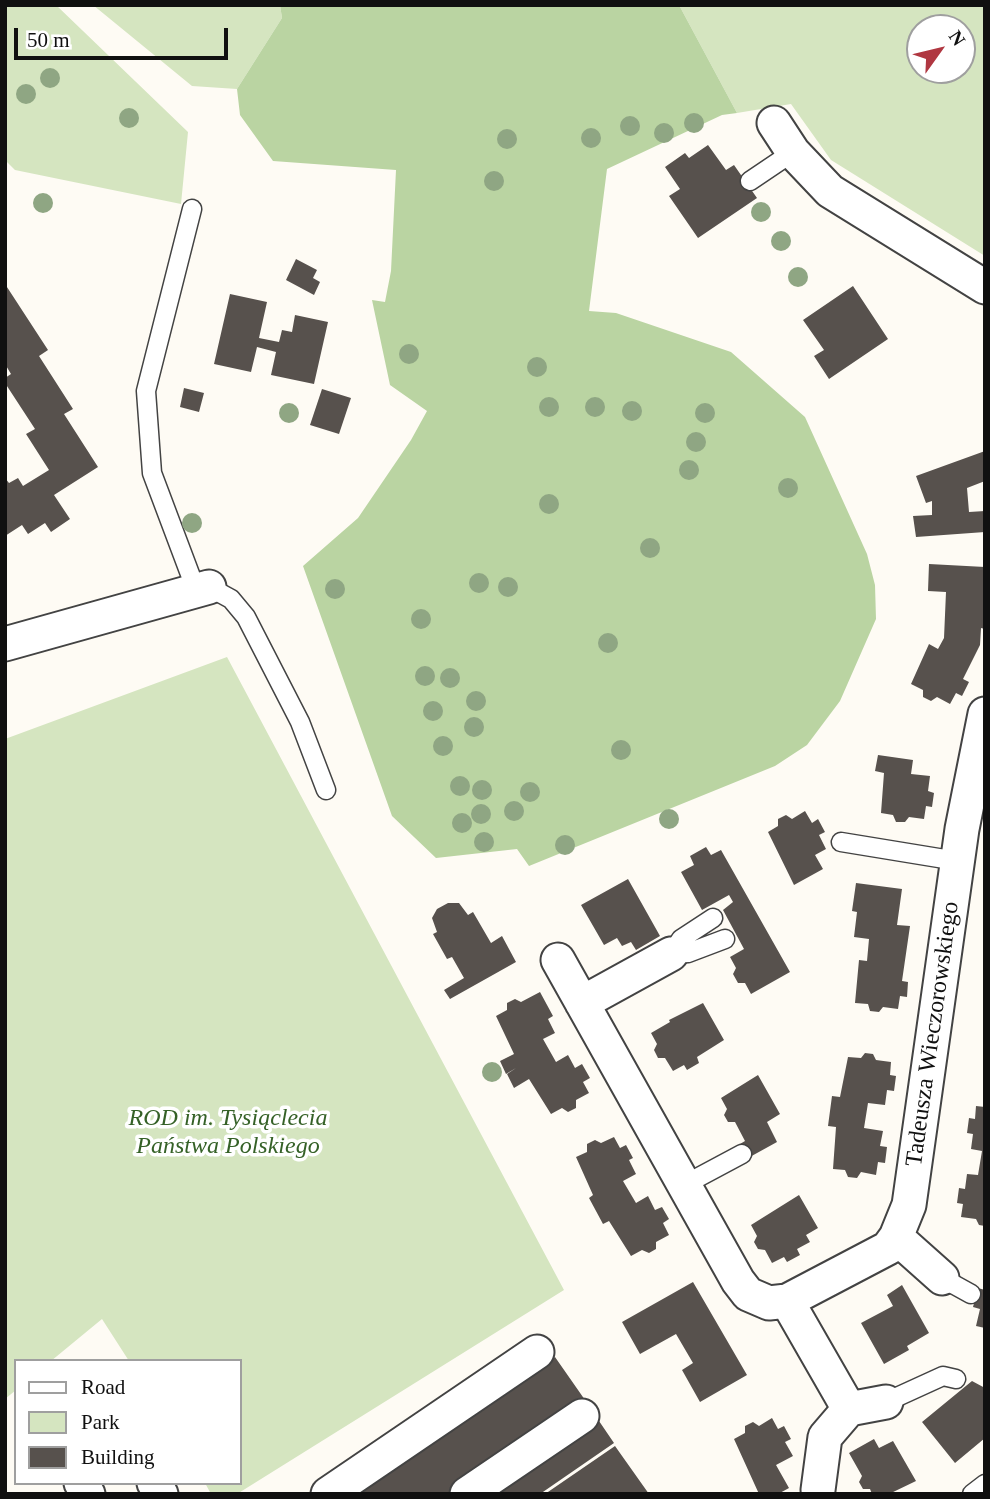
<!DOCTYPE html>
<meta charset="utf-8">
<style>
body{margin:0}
#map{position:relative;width:990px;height:1499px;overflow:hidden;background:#fefbf4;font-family:"Times New Roman",serif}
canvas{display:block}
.frame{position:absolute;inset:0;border:7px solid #101010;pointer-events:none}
.legend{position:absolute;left:14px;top:1359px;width:228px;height:126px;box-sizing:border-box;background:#fff;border:2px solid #9f9f9f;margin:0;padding:9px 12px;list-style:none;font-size:21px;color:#101010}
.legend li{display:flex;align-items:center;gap:14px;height:35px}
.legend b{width:35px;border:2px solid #9f9f9f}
.north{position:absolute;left:906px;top:14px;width:70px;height:70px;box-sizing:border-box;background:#fff;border:2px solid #9f9f9f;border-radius:50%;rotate:56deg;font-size:19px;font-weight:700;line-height:28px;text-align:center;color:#101010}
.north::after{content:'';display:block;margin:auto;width:24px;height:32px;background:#b03741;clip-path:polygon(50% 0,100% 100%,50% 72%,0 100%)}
.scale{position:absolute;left:14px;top:28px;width:214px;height:32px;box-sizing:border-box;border:4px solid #101010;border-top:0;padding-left:9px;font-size:21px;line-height:24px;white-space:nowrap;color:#101010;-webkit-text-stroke:5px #fff;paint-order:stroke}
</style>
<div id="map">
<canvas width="990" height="1499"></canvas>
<div class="frame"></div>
<ul class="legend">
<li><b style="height:9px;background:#fff"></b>Road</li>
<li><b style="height:19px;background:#d5e5c0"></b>Park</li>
<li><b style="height:19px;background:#57514d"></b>Building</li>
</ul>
<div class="north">N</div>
<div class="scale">50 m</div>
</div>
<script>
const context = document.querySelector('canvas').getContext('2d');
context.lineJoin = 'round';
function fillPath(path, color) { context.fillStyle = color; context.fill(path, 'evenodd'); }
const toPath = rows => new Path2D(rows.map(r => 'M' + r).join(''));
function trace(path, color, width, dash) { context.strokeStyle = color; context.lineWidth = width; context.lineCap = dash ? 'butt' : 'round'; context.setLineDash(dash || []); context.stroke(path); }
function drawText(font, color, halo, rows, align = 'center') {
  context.font = font + ' "Times New Roman",serif'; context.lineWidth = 7; context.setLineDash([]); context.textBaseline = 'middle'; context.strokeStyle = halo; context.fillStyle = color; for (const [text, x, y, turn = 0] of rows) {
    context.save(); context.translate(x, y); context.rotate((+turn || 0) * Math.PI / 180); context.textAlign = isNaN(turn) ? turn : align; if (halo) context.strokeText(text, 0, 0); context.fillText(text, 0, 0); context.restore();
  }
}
fillPath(toPath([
 [5,5,56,5,188,132,181,204,15,170,5,160],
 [93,5,280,5,282,18,237,89,192,86],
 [679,5,985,5,985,256,831,160,791,104,737,113],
 [920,28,962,28,962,70,920,70],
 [227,657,564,1290,237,1494,211,1494,205,1483,240,1483,240,1361,129,1361,102,1319,51,1361,16,1361,16,1390,5,1399,5,739]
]), '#d5e5c0');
fillPath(toPath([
 [280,5,679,5,737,113,722,115,607,169,589,311,616,313,731,352,805,417,867,554,875,585,876,619,840,701,807,745,775,766,529,866,517,849,436,858,392,816,303,566,358,518,411,440,427,411,390,385,372,300,385,302,391,271,396,170,273,161,240,115,237,89,282,18]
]), '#bad4a2');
fillPath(toPath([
 [708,145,726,170,734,165,757,198,698,238,669,196,680,189,665,167,685,153,689,158],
 [296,259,317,270,313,278,320,282,314,295,286,280],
 [5,284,48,350,39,356,73,409,64,414,98,467,54,495,70,519,51,532,45,523,28,534,22,525,5,536,5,478,9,483,18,478,23,486,49,470,26,434,35,429,5,383,5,378,11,374,5,364],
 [853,286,888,339,829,379,814,356,824,350,803,320],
 [230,294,267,302,259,338,279,342,282,330,292,332,295,315,328,322,314,384,271,375,276,352,257,347,251,372,214,364],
 [184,388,204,393,199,412,180,407],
 [322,389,351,398,339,434,310,425],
 [985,451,985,481,967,488,969,512,985,511,985,532,916,537,913,516,932,515,932,501,926,503,916,476],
 [929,564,985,567,985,629,981,628,980,645,963,679,969,682,962,696,956,693,950,704,937,697,931,701,923,697,923,690,911,684,929,644,938,649,944,638,946,592,928,591],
 [878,755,913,760,911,774,930,776,928,791,934,793,932,807,926,806,924,819,909,817,905,822,896,822,893,815,881,813,884,773,875,771],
 [805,811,812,823,818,819,825,832,819,835,826,849,815,855,823,869,794,885,768,832,778,826,778,819,786,815,792,819],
 [706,847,711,855,721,850,790,972,751,994,745,983,738,983,733,974,736,968,730,957,744,949,723,910,733,902,729,895,702,910,681,872,694,865,690,856],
 [628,879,660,936,636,950,631,942,622,946,617,938,604,945,581,905],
 [856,883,902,889,897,925,910,926,902,981,908,982,907,997,900,996,898,1009,883,1007,879,1012,870,1011,868,1004,855,1003,859,960,867,961,869,939,854,937,857,912,852,911],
 [448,903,459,903,468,915,473,912,491,943,502,936,516,962,450,999,444,990,464,978,452,957,447,959,433,934,437,932,432,918,437,909],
 [540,992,553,1016,548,1019,555,1033,543,1039,556,1062,568,1055,575,1068,582,1064,590,1078,583,1082,589,1093,576,1100,576,1108,568,1112,562,1108,551,1114,529,1079,514,1088,507,1074,516,1068,506,1074,500,1061,514,1054,496,1016,507,1010,507,1003,515,999,521,1002],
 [703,1003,724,1040,697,1057,699,1063,687,1070,684,1065,673,1071,665,1058,658,1058,654,1050,657,1044,651,1033,670,1022,669,1020],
 [865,1053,873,1054,876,1060,891,1062,890,1075,896,1076,894,1091,887,1090,885,1105,868,1103,864,1128,883,1131,880,1146,887,1147,885,1163,878,1162,876,1175,861,1172,857,1178,848,1177,845,1170,833,1169,836,1127,828,1126,832,1096,840,1097,848,1057,861,1058],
 [758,1075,780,1114,767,1122,777,1142,748,1158,740,1144,745,1141,735,1122,728,1122,724,1115,727,1109,721,1098],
 [976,1106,985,1107,985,1226,979,1225,976,1219,961,1217,963,1204,957,1203,959,1188,965,1189,967,1174,978,1175,982,1151,971,1149,973,1134,967,1133,969,1118,975,1119],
 [614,1137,620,1148,626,1145,633,1158,629,1160,636,1174,623,1181,636,1203,648,1196,655,1210,662,1207,669,1219,663,1223,669,1235,656,1242,656,1249,649,1253,642,1250,631,1256,609,1221,603,1224,589,1198,593,1195,576,1157,587,1152,587,1144,595,1140,601,1143],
 [799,1195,818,1228,806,1235,810,1242,797,1249,800,1255,787,1262,784,1257,772,1263,765,1250,758,1249,754,1242,757,1236,751,1225],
 [693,1282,747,1375,700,1402,682,1370,693,1363,676,1334,640,1354,622,1322],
 [902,1285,929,1333,907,1346,909,1350,884,1364,861,1323,893,1306,887,1295],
 [978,1288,985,1290,985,1328,976,1326,980,1309,973,1307],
 [555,1357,585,1400,448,1494,355,1494],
 [972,1381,985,1388,985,1438,955,1463,922,1422],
 [772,1418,778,1429,784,1426,791,1439,785,1442,793,1456,776,1465,789,1488,778,1494,759,1494,734,1439,745,1433,745,1426,753,1422,759,1426],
 [599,1421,614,1443,540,1494,493,1494],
 [874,1439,879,1448,893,1441,916,1481,889,1494,872,1494,870,1489,863,1489,859,1482,862,1476,849,1453],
 [615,1446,649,1494,545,1494]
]), '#57514d');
const lane = toPath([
 [750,181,793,152],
 [192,209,146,391,152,473,196,590],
 [209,587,231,599,246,617,300,722,326,790],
 [841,842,957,861],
 [671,954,688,953,725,939],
 [671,954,681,939,713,918],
 [684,1185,742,1154],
 [942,1278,971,1294],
 [886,1402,943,1376,956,1379],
 [972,1494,985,1484]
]);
const street = toPath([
 [774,123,793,152,830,191,985,287],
 [5,644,209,587],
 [558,960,738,1281,748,1294,769,1303,787,1301,888,1248,896,1237,909,1205,962,829,985,714],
 [582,1003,671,954],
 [896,1237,942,1278],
 [787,1301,849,1409],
 [81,1483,88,1494],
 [154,1483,161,1494],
 [818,1490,825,1437,849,1409,886,1402],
 [328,1494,537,1352],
 [467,1494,582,1416]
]);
trace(lane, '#434343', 21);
trace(street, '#434343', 37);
trace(lane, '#fff', 18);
trace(street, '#fff', 33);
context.fillStyle = '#8fa683';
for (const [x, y] of [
 [50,78],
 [26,94],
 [129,118],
 [694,123],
 [630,126],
 [664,133],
 [591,138],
 [507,139],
 [494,181],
 [43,203],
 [761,212],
 [781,241],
 [798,277],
 [409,354],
 [537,367],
 [549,407],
 [595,407],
 [632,411],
 [289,413],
 [705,413],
 [696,442],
 [689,470],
 [788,488],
 [549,504],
 [192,523],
 [650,548],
 [479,583],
 [508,587],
 [335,589],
 [421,619],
 [608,643],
 [425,676],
 [450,678],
 [476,701],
 [433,711],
 [474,727],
 [443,746],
 [621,750],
 [460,786],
 [482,790],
 [530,792],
 [514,811],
 [481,814],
 [669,819],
 [462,823],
 [484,842],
 [565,845],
 [492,1072]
]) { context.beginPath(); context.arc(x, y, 10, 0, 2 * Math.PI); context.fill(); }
drawText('24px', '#101010', '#fff', [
 ["Tadeusza Wieczorowskiego",933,1034,-82]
]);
drawText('italic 24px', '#356127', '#fff', [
 ["ROD im. Tysiąclecia",228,1119],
 ["Państwa Polskiego",228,1147]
]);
</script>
